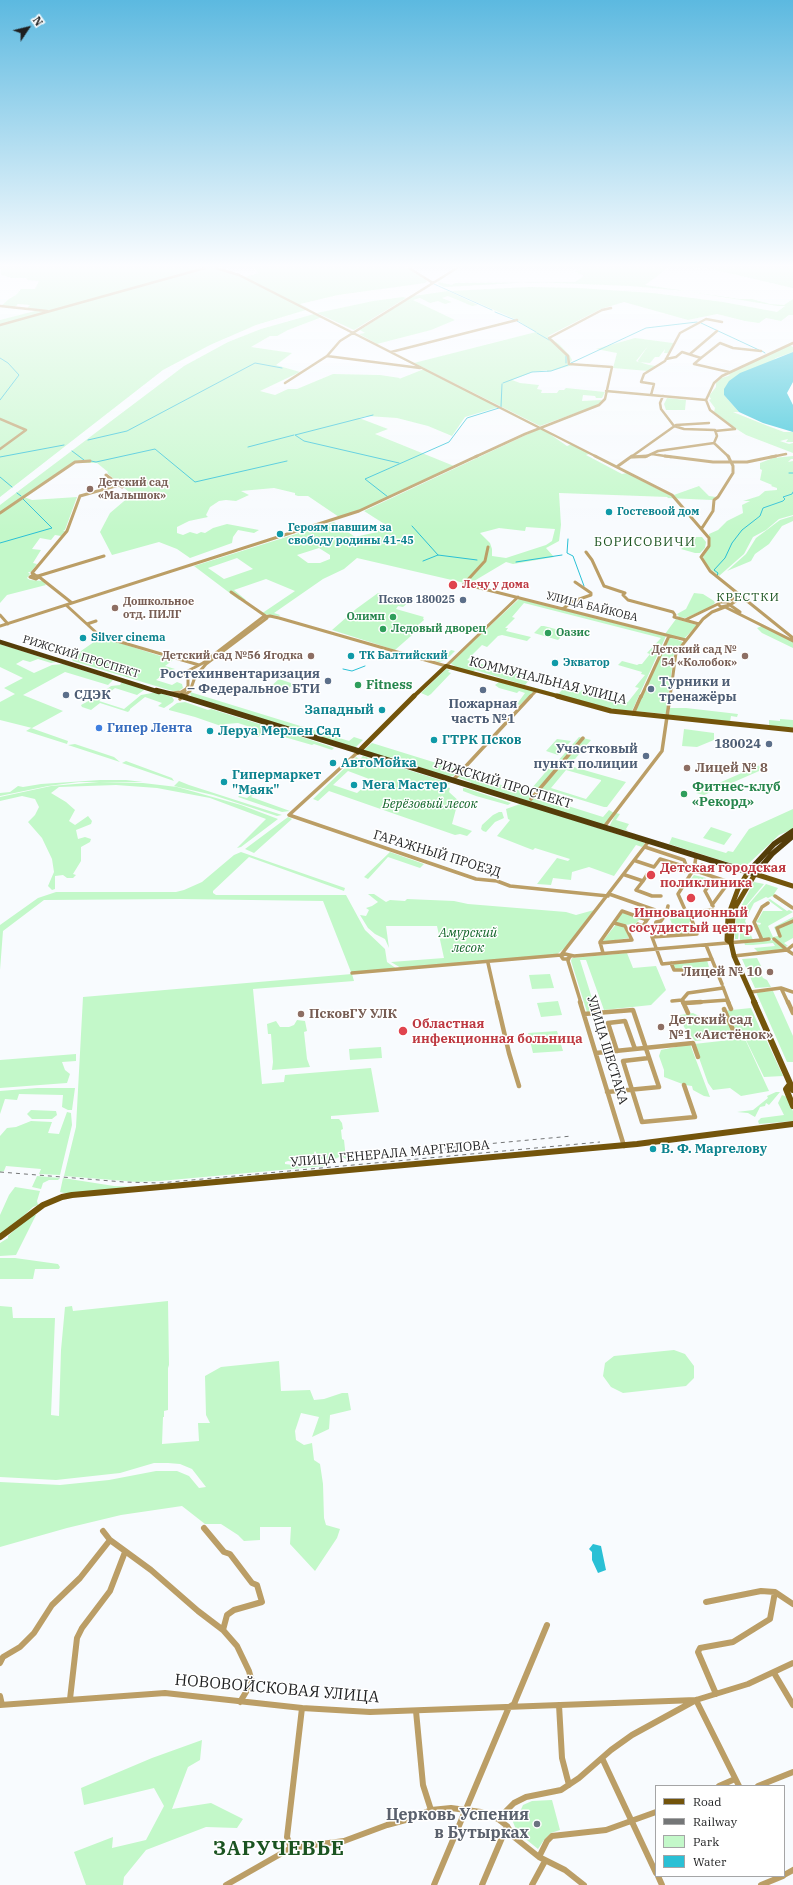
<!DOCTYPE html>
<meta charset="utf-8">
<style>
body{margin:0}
#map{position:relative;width:793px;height:1885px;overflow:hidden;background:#f8fbfe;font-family:"IBM Plex Serif",serif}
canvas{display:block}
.legend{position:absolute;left:655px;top:1785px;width:130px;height:92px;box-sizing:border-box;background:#fff;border:1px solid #a5a5a6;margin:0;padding:5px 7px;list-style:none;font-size:12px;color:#1e1f20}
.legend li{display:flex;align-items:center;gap:8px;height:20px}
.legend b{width:20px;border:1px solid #a5a5a6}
.north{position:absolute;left:8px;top:8px;width:40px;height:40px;-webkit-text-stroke:3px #fff;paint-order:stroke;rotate:55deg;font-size:11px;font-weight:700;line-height:16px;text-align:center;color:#1e1f20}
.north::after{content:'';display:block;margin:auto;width:14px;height:18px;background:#1e1f20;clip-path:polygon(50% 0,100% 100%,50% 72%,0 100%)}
</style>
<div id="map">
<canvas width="793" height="1885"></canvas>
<ul class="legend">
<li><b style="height:5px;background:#73540b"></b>Road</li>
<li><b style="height:5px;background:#747677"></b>Railway</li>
<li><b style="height:11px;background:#c3f8c9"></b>Park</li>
<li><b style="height:11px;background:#2ac0d5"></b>Water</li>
</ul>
<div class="north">N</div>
</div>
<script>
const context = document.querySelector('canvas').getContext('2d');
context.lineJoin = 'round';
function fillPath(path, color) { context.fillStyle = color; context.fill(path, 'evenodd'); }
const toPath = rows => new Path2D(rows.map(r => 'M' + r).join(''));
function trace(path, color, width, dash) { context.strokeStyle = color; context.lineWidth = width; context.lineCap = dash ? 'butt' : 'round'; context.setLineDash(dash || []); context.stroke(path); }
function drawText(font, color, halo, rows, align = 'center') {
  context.font = font + ' "IBM Plex Serif",serif'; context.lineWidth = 3; context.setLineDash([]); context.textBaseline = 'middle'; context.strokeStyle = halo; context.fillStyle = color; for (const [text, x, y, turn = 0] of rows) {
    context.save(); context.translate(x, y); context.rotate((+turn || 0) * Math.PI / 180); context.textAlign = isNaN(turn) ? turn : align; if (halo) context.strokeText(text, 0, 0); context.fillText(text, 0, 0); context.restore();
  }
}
fillPath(toPath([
 [0,268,229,268,225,269,245,277,259,273,253,268,408,268,427,281,425,283,338,295,300,304,309,309,256,325,210,345,163,370,0,497,0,320,35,311,27,308,30,305,18,304,15,307,1,306,9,299,16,295,21,289,35,289,39,281,28,280,26,278,12,278,1,275],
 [458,268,438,282,452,285,455,283,575,282,584,276,568,268,578,272,583,268,668,268,645,285,739,299,752,299,770,304,784,305,793,299,793,315,789,315,781,321,766,318,759,323,745,321,717,314,688,320,624,302,601,309,548,336,560,345,570,356,572,360,570,363,573,365,547,372,547,370,533,372,512,380,520,383,539,385,537,389,542,390,541,393,557,393,559,390,564,390,566,388,605,392,602,398,596,398,595,396,583,395,582,401,602,400,598,405,540,426,414,363,536,332,517,320,451,291,529,287,578,288,653,293,723,302,777,312,785,306,778,306,685,291,631,286,532,282,444,287,438,284,439,283,436,281],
 [693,268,793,268,793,288,711,269],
 [448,291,478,305,472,306,448,296,442,298,452,302,445,304,438,301,430,303,420,298,413,300,455,320,431,330,377,344,359,334,365,333,360,330,413,296],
 [403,297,406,298,354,330,317,313,373,301],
 [314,314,322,317,288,330,277,336,270,336,251,347,292,353,276,365,300,372,260,391,275,395,288,389,297,389,333,374,380,375,400,378,399,379,424,369,499,407,465,417,452,436,428,426,397,418,367,416,359,418,388,429,375,434,454,466,365,508,339,517,308,496,298,496,295,495,295,493,274,488,241,491,249,495,236,501,226,500,219,501,210,507,206,515,208,517,189,521,177,527,177,533,183,535,190,532,197,534,201,532,205,533,213,528,227,524,259,530,254,533,238,530,233,537,232,543,190,558,177,549,159,542,112,555,100,532,110,513,130,496,130,493,107,473,108,472,97,463,75,463,24,497,32,500,77,497,65,530,63,530,65,531,61,536,55,535,51,540,40,538,32,549,41,550,33,563,37,564,31,572,28,572,30,574,27,578,30,580,43,581,46,585,7,595,0,603,0,505,184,366,228,342,261,329],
 [635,338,673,343,673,345,668,353,664,353,665,349,659,357,655,357,650,363,637,362,648,346,636,361,649,365,656,366,648,371,613,368,617,353,596,349],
 [789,345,793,347,793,352,776,358,724,395,739,412,733,412,768,426,784,432,793,432,793,442,786,442,788,439,780,441,789,444,793,443,793,453,746,435,735,428,714,412,715,408,709,400,711,399,709,396,716,387,716,383,721,378,728,376,730,375,728,374],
 [667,398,686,400,685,410,666,410,664,404],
 [541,428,567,446,572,444,589,454,586,455,622,474,627,473,671,496,699,486,709,496,716,497,712,500,667,498,668,497,559,493,561,525,559,541,546,548,554,557,513,564,506,562,469,584,357,558,344,569,323,579,274,613,280,615,279,616,261,614,295,591,266,579,234,590,246,600,239,600,194,566,334,522,355,537,377,532,386,525,364,511],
 [526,527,555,529,552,541,546,545,506,558,492,556,492,549,490,543,480,533,499,528,525,531],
 [319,548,330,555,330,559,320,563,308,563,297,555],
 [237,558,253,569,224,579,208,568],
 [793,456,793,459,791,459,788,462,793,461,793,515,779,519,766,530,753,537,744,554,719,576,708,567,703,557,710,546,709,534,718,530,727,521,743,513,742,505,750,501,743,501,759,496,765,491,777,490,777,488,771,486,772,485,760,480,762,470,760,469,760,463,773,458],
 [793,516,793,521,782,526,769,544,755,554,751,561,727,571,746,554,756,538,780,520],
 [694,537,702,537,706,542,705,548,700,553,695,553,681,549,688,544,686,539],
 [378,593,409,602,403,607,398,606,396,609,424,617,423,618,424,620,417,626,420,628,395,650,332,630,356,609],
 [694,593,703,594,714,601,715,603,709,608,685,618,678,617,679,616,677,614,686,609],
 [519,599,666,636,632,711,613,709,561,696,475,670,473,672,456,667,450,663],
 [524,603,661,638,647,653,650,654,642,664,639,664,637,665,622,661,618,665,642,672,641,674,645,675,635,687,639,688,628,702,625,703,582,690,580,692,565,687,558,694,525,685,531,678,467,660,482,645,487,647,498,636,502,635,527,641,531,637,506,631,508,628,505,628,515,618,512,617],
 [676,619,697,625,684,639,665,634],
 [541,626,544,626,563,631,561,632,563,635,558,640,534,633],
 [762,626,793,641,793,648,762,633,757,628],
 [101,637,173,660,165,666,175,669,165,673,156,680,172,685,177,682,182,684,183,688,177,692,169,690,73,661,71,658],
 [670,637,683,642,674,653,666,714,634,711],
 [0,644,56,662,51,663,38,659,30,662,23,660,16,664,34,673,52,665,63,664,113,680,108,685,65,672,23,695,63,711,32,728,0,720,0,702,15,694,4,688,23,678,0,667],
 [451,650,455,651,446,660,439,662,427,658,434,655,447,654],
 [446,669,450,670,448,672,451,673,431,694,428,696,421,693],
 [279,679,294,684,284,692,269,688],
 [122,682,143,688,144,690,137,695,115,688,99,701,124,709,141,695,157,692,172,697,174,700,173,702,164,708,158,706,162,703,145,697,130,709,130,710,128,712,100,703,91,710,82,707,81,705,98,696,111,686,120,685],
 [499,682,534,691,520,705,517,704,525,693,519,691,517,693,499,688,495,685],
 [190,692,349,741,354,737,363,740,355,748,191,697],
 [185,702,208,710,211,709,269,727,258,737,244,732,250,727,238,723,226,724,221,726,195,717,169,710,169,709,177,703],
 [670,708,686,708,738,714,737,717,731,716,730,722,669,715],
 [780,719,793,720,793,729,769,726,769,720,780,721],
 [271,727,329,746,334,748,332,750,314,744,312,745,267,732],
 [31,728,68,741,67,744,26,731],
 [684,729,714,733,714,740,697,747,682,746],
 [579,737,591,740,575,759,565,762,563,764,626,782,607,807,604,807,549,790,547,793,532,788,549,768,547,767,549,765,553,760,557,762],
 [566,770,601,780,601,781,586,799,551,788],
 [557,739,571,741,558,755,546,751],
 [372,743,459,770,453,776,448,777,391,757,389,759,364,751,364,750],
 [75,744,114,757,120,762,68,745],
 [363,756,450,783,446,787,450,788,449,792,461,803,456,809,452,824,472,831,467,836,460,834,455,835,329,791,318,801,313,799,355,758,356,757,360,759],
 [348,771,372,780,357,793,333,785],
 [126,761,172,778,174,781,122,763],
 [760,765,766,768,704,795,696,793],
 [460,772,603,817,609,810,614,813,604,825,471,784,471,782,456,777],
 [100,780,126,780,143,782,79,782,48,786,0,796,0,793,10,792,18,786,23,787,41,784],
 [179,781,189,785,282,815,277,816,213,795,174,786],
 [99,782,143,783,177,787,241,805,278,819,241,847,237,848,266,819,210,798,157,788,116,785,59,787,51,793,66,802,75,810,69,821,75,825,88,816,92,821,91,824,76,830,78,839,85,837,91,839,90,842,81,847,81,861,73,874,76,875,73,878,67,878,63,875,55,876,55,889,52,890,48,886,54,872,52,859,42,838,28,822,35,815,39,807,35,799,22,796,0,801,0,797,51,786],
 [261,786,262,787,251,797,290,811,282,812,238,797,239,796,247,798],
 [463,788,465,788,511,803,508,805,476,796,463,791],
 [520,804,523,804,645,843,642,847,636,845,614,876,589,867,572,872,571,880,553,878,551,885,537,884,557,858,568,861,570,859,535,848,533,850,525,847,497,836,510,820,508,819,506,809],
 [793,809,793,829,779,835,747,865,736,865,669,844,672,837,726,853,728,851,733,852,749,829],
 [499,812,502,812,504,818,495,822,486,832,483,831,481,829,482,825,493,815],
 [616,813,620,814,616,820,629,824,626,829,628,831,609,827],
 [288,817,292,819,254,853,245,849],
 [711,827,732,834,724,845,703,838],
 [241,852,345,888,344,891,249,857,213,891,213,893,216,895,346,895,365,930,385,949,387,962,397,969,351,972,323,901,180,899,44,900,3,931,0,970,0,925,38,898,56,892,176,892,184,890,202,882,234,855],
 [390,852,424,864,420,868,388,857,368,879,364,877],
 [694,875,706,878,705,881,707,882,702,888,684,888],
 [754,882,764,884,741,912,738,939,735,939,735,928,737,914],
 [766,884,778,888,774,894,793,908,791,909,772,896,768,898,766,897,754,903,745,921,753,940,740,940,740,918,742,912],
 [368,894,374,894,386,902,390,900,405,901,407,899,454,901,468,904,566,912,576,915,594,910,567,946,556,955,401,968,391,962,444,958,437,926,386,926,389,948,385,939,375,934,368,928,360,915,366,916,369,910,366,908,372,906,378,902],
 [770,899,787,911,789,910,793,912,768,926,773,937,778,936,774,927,793,917,793,938,784,943,788,946,785,947,775,939,762,938,756,924,760,925,761,923,755,922,758,920,763,911,783,911,768,900],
 [623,912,641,918,635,924,624,925,615,922],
 [688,913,692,921,689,922,693,933,676,934,668,914],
 [617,923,625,928,629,938,602,942],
 [774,940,784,949,758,952,754,948,775,946,773,943,753,945,745,945,744,942],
 [627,953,633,968,656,966,666,990,651,1005,604,1010,586,960,580,960,596,1011,587,1012,571,961,572,958],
 [757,958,761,966,758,968,763,978,767,980,771,987,755,988,742,959],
 [707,960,709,967,675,969,672,963],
 [352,974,354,981,253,989,262,1084,284,1082,285,1075,371,1068,379,1112,331,1116,331,1119,339,1119,342,1123,343,1129,341,1130,342,1139,344,1140,346,1159,341,1156,333,1160,320,1159,315,1151,314,1153,315,1157,312,1158,303,1156,297,1162,288,1161,285,1162,285,1164,301,1166,314,1165,318,1161,325,1166,160,1181,137,1182,64,1176,76,1127,83,997],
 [550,974,554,988,532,989,529,975],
 [773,991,793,1036,793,1062,787,1062,756,992],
 [558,1001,562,1015,541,1017,537,1003],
 [751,1008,762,1033,760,1035,695,1041,684,1027,680,1015,693,1013,701,1017,718,1016,724,1013,722,1011],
 [297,1020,305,1021,307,1031,304,1032,307,1059,310,1067,272,1070,273,1062,271,1034,268,1034,267,1024,276,1021,280,1027,289,1027,294,1025],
 [557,1031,563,1051,533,1053,528,1033],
 [764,1035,783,1076,764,1077,746,1040],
 [739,1039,746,1041,769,1091,741,1096,730,1088,713,1090,708,1083,694,1044],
 [690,1044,710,1097,704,1096,693,1090,692,1086,685,1085,664,1077,664,1070,659,1056,661,1050],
 [381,1047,382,1058,350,1060,349,1049],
 [76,1054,76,1061,62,1062,65,1070,70,1074,67,1083,0,1088,0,1060],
 [37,1088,75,1088,72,1110,68,1110,62,1107,63,1095,19,1094,17,1100,5,1099,0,1114,0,1091],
 [776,1092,780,1092,769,1105,766,1103,765,1106,760,1107,755,1117,748,1113,737,1112,753,1110,768,1098,767,1096],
 [782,1095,787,1097,793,1111,793,1121,759,1124,758,1121,761,1118,784,1115,778,1103],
 [31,1110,56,1111,57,1115,52,1119,32,1119,27,1114],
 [67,1112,71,1113,72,1125,60,1175,39,1174,41,1169,6,1166,4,1171,0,1172,0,1136,7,1128,16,1127,31,1121,52,1122,48,1133,59,1134],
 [37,1176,60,1178,58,1180,49,1180,43,1183,41,1189,32,1187],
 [63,1178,114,1186,138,1187,69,1194,60,1192],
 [15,1187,40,1191,37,1201,38,1205,33,1207,19,1220,0,1234,0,1215,9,1195],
 [32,1214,36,1215,16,1255,0,1256,0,1243,8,1238,8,1236],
 [0,1258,15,1258,58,1264,60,1267,59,1269,35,1269,33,1279,0,1279],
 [168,1301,169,1365,168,1368,168,1410,164,1411,164,1417,163,1417,162,1444,199,1441,198,1423,210,1423,206,1415,205,1376,221,1367,279,1361,281,1391,310,1390,314,1400,324,1399,342,1393,348,1393,351,1410,330,1415,329,1429,312,1437,319,1417,301,1413,295,1431,296,1440,304,1445,312,1443,314,1460,320,1464,323,1484,324,1518,326,1525,340,1529,337,1538,315,1571,290,1544,291,1527,260,1527,260,1540,244,1541,238,1535,221,1524,205,1524,182,1506,121,1515,67,1528,0,1547,0,1482,60,1485,109,1480,156,1471,177,1471,189,1476,199,1488,206,1487,192,1469,180,1464,168,1463,154,1463,120,1473,56,1480,0,1477,0,1306,12,1307,13,1318,55,1318,51,1415,59,1416,61,1350,65,1307,72,1306,73,1311],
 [674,1350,685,1354,694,1366,694,1378,686,1386,623,1393,611,1387,603,1376,605,1363,614,1356],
 [202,1740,200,1760,188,1767,172,1809,211,1803,243,1819,237,1828,206,1827,146,1850,124,1877,123,1885,86,1885,74,1852,113,1837,112,1848,146,1840,164,1806,154,1788,84,1805,81,1788,152,1758],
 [552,1800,560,1830,551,1833,544,1840,538,1849,517,1832,513,1822,514,1816,519,1814,523,1805,532,1801]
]), '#c3f8c9');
fillPath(toPath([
 [793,352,793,382,787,393,793,405,793,432,763,423,739,412,724,395,724,389,729,381,740,373],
 [593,1544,601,1546,606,1570,598,1573,592,1560,592,1552,589,1549]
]), '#2ac0d5');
trace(toPath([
 [434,284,492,310],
 [495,312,515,320],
 [517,321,536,332],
 [701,323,759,350],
 [537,333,549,340],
 [762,351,765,353],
 [566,356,566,363],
 [0,358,8,363,19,375,0,400],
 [571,363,646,328,697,322],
 [503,383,532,372,551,371,568,365],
 [501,407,502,384],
 [373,415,295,435,304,441,399,463],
 [88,440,127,431,255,363,282,368],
 [248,447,294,435],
 [72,451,84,460],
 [0,457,64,445],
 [91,461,96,462,155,449,195,482,287,461],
 [789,473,793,473],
 [0,477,12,487],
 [17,493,21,496],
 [388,497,365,479,449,442,467,418,499,408],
 [412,526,438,555],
 [568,539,567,553,573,556,584,586],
 [0,543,52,528,23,499],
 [423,561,438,555,477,560],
 [516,562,562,555],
 [717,576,718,573,714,570,725,558,732,543,742,530,760,516,763,508,783,501,785,499,783,497,792,494,793,492],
 [343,669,352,671,365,666]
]), '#2ac0d5', 1);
trace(toPath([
 [216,268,239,275,597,457],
 [409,268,433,283],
 [0,306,47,311],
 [0,325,205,268],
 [391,352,517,320],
 [690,354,717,331],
 [327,356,420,368],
 [701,358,720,343,733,348,761,351],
 [666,359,676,357,682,352,701,358,694,364,729,372],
 [285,383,327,356,340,341,457,268],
 [606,391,706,400],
 [651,395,654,384,641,382,644,374,665,361,680,333,706,319,722,322],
 [663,396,660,403,661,409,674,426],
 [0,419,26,430,0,449],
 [674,426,684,429,715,430,717,436,714,443,729,457],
 [735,429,710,410,706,400,714,383,722,376,793,343],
 [715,431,735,429],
 [652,454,671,457],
 [475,457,525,434,599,405,605,399,612,367,569,364,568,356,549,338,602,310,611,308],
 [631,457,645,457,658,451,714,443],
 [631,457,676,425,709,423],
 [771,457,786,454]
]), '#bb9e66', 2.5);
trace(toPath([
 [595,456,672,495,709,538,709,546,701,557,710,571,793,638],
 [665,456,713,462,747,462,776,456],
 [631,457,647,456],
 [618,466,632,456],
 [106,475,122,487],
 [0,513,75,462,90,461],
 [702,528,713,511,714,500,718,497,733,473,733,466,728,456],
 [488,547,485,561,464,584,686,640],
 [586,552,592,560,604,586,625,593,623,595,628,600,673,612,675,615,674,617,699,624],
 [35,575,32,573,67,531,80,496,119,485],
 [38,576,104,556],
 [39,577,36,579,30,577,33,575,38,576,72,603],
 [231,592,267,617],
 [740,596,740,598,730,605,740,612],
 [720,602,727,602,730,605,721,607,718,604,720,602],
 [726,602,737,597],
 [66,605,100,636,199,665],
 [563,609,571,602,591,595,591,593,575,582],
 [0,615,8,624],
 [685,620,718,604],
 [87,624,96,621],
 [0,626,359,511,477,456],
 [171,693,181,692,186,689],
 [181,697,188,686,188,678,184,673,203,663,263,617,270,616,279,618,446,666,518,597],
 [182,697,190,691,195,677,206,664,267,618],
 [530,697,536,691],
 [641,697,669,636],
 [670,697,676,653,703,619,712,612,725,607,793,641]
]), '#bb9e66', 3);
trace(toPath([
 [182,696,180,699,183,696],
 [633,714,641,696],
 [358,752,289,815,476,879,497,881,510,886,608,896],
 [453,780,531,696],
 [531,799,583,738],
 [604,827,662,751,670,696],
 [696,856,695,863,697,869,699,870,702,865],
 [636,861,654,867,660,859,683,866,686,865,684,860,645,847],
 [679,870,699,872,729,882,712,905],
 [625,875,643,881,636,890,652,896,661,896],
 [643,881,648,873],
 [775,896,793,908],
 [713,906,705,891,714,878],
 [686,912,678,894,692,872],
 [666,914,688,912],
 [638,924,643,926,647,920],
 [780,936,777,928,793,921],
 [652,937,656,922,661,921,666,914,668,906],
 [774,939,787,950,793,945],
 [762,940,769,939],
 [600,943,632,940,625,926,614,923],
 [706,945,722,984],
 [603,953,600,942,622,911,647,920,655,910,609,894],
 [569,955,570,957,567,959,563,959,561,956,565,954,574,956,762,940,754,922,762,907,768,903],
 [734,956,787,950,793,954],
 [569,958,568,961,581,1003],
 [712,959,662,964,652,937,697,934,689,912,713,910,716,912],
 [488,963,497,1003],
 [671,963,674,970,716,970],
 [352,973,561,955,649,841],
 [723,987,729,1003],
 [781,988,788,1003],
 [751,992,781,988,793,992],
 [672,1001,682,1000],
 [683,1003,682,1000,688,993,723,988],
 [686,1003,728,1000]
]), '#bb9e66', 3.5);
trace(toPath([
 [497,1002,509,1053,519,1086],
 [580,1002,624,1146],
 [683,1002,688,1013],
 [728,1002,731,1009],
 [788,1002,793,1013],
 [685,1003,701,1002],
 [724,1009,736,1037],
 [584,1014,633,1010,659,1087,607,1092],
 [617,1051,608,1023,625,1021,635,1049],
 [596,1053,693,1043,698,1057],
 [649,1058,623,1061,642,1122,695,1117,684,1085]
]), '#bb9e66', 4.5);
trace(toPath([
 [204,1528,224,1552,230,1554,252,1583,257,1585,262,1602,234,1610,227,1615,223,1630],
 [103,1531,110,1540,151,1570,198,1611,223,1630,237,1646,249,1671,252,1682,240,1702],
 [706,1602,761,1591,775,1592,793,1604],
 [0,1663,3,1657,20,1647,34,1633,52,1605,80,1578,110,1540],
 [774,1673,793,1705],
 [716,1694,698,1652,700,1648,733,1642,770,1619,775,1592],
 [0,1696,2,1705],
 [70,1699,77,1638,82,1628,110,1591,125,1552],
 [696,1700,739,1786],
 [0,1705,165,1693,302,1708,370,1712,696,1700],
 [559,1705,562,1758,569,1785],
 [416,1711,423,1785,431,1810],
 [602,1758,656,1873],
 [719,1786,735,1779],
 [758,1786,793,1772],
 [498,1819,514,1803,526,1797,561,1790,579,1778,611,1750,632,1735,696,1700,748,1684,793,1663],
 [291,1848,287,1837,302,1708],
 [539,1857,547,1841,552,1836,606,1830,656,1812],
 [784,1875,793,1870],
 [658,1876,662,1885],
 [226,1885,291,1848,344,1841,387,1825,413,1818,431,1810,451,1808,481,1812,498,1819,507,1826,514,1837,539,1857,565,1870,584,1885],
 [434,1885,509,1707,514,1704,547,1625],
 [482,1885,507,1826],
 [532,1885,545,1861],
 [761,1885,783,1876]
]), '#bb9e66', 6);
trace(toPath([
 [413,697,446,666,561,697]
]), '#73540b', 4);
trace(toPath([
 [557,696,611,711,793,730],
 [358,752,414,696],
 [748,872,738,889,728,916,727,940,731,943,734,956,755,1003],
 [731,943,733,917,736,906,755,874,793,886]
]), '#73540b', 5);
trace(toPath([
 [754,1002,793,1090],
 [790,1084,786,1089,793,1106],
 [0,1237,43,1205,62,1197,72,1195,637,1144,793,1124]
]), '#73540b', 6);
trace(toPath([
 [0,642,159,692],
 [156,690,184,697]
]), '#543d09', 4.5);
trace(toPath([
 [181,696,755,874,772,854,793,836],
 [748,872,774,844,793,831]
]), '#543d09', 5.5);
trace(toPath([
 [414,1156,454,1147,572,1136],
 [0,1172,124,1182,160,1183,600,1142]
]), '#747677', 1, [4, 4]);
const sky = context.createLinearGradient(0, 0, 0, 532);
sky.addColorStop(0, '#5cb9e0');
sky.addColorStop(0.5, '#fcfdff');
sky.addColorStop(1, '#fcfdff00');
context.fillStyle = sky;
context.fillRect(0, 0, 793, 532);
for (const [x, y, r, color] of [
 [90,489,4,"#8d6e63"],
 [609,512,4,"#0f9aa8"],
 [280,534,4,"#0f9aa8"],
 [453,585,5,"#e0444e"],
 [463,600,4,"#5c6f8a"],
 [115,608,4,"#8d6e63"],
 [393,617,4,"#2e9e5b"],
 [383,629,4,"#2e9e5b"],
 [548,633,4,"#2e9e5b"],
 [83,638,4,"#0f9aa8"],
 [311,656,4,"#8d6e63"],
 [351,656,4,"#0f9aa8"],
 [745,656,4,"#8d6e63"],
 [555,663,4,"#0f9aa8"],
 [328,681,4,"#5c6f8a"],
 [358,685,4,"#2e9e5b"],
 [651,689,4,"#5c6f8a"],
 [483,690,4,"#5c6f8a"],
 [66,695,4,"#5c6f8a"],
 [382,710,4,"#0f9aa8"],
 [99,728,4,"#3f7fe0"],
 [210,731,4,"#0f9aa8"],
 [434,740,4,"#0f9aa8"],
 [769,744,4,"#5c6f8a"],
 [646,756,4,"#5c6f8a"],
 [333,763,4,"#0f9aa8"],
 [687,768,4,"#8d6e63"],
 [224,782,4,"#0f9aa8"],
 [354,785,4,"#0f9aa8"],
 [684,794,4,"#2e9e5b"],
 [651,875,5,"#e0444e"],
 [691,898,5,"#e0444e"],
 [770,972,4,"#8d6e63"],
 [301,1014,4,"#8d6e63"],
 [661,1027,4,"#8d6e63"],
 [403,1031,5,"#e0444e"],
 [653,1149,4,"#0f9aa8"],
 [537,1824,4,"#6b7280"]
]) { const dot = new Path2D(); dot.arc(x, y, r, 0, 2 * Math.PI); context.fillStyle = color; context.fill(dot); trace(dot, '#fff', 1.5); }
drawText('bold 11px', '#785e54', '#fff', [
 ["Детский сад",98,483],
 ["«Малышок»",98,496],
 ["Дошкольное",123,602],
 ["отд. ПИЛГ",123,615],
 ["Детский сад №",737,650,"right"],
 ["54 «Колобок»",737,663,"right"],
 ["Детский сад №56 Ягодка",303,656,"right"]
], 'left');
drawText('bold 11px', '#0d838f', '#fff', [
 ["Гостевоой дом",617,512],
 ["Героям павшим за",288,528],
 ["свободу родины 41-45",288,541],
 ["Silver cinema",91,638],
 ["ТК Балтийский",359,656],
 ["Экватор",563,663]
], 'left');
drawText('bold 11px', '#be3a42', '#fff', [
 ["Лечу у дома",462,585]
], 'left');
drawText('bold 11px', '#4e5e75', '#fff', [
 ["Псков 180025",455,600]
], 'right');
drawText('11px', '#1e1f20', '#fff', [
 ["УЛИЦА БАЙКОВА",592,607,14],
 ["РИЖСКИЙ ПРОСПЕКТ",81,657,17]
]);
drawText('bold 11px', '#27864d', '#fff', [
 ["Олимп",385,617,"right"],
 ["Ледовый дворец",391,629],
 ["Оазис",556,633]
], 'left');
context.letterSpacing = '1px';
drawText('12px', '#1b5421', '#fff', [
 ["КРЕСТКИ",748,598]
]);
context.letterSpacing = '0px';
context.letterSpacing = '1px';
drawText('13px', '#1b5421', '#fff', [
 ["БОРИСОВИЧИ",645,542]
]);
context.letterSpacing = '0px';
drawText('bold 13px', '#4e5e75', '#fff', [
 ["Ростехинвентаризация",320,674],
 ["– Федеральное БТИ",320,689],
 ["Турники и",659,682,"left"],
 ["тренажёры",659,697,"left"],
 ["СДЭК",74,695,"left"],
 ["Пожарная",483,704,"center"],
 ["часть №1",483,719,"center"],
 ["180024",761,744],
 ["Участковый",638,749],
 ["пункт полиции",638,764]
], 'right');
drawText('13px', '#1e1f20', '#fff', [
 ["КОММУНАЛЬНАЯ УЛИЦА",548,681,14],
 ["РИЖСКИЙ ПРОСПЕКТ",503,784,17],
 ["ГАРАЖНЫЙ ПРОЕЗД",437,854,17],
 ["УЛИЦА ШЕСТАКА",607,1050,73],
 ["УЛИЦА ГЕНЕРАЛА МАРГЕЛОВА",390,1154,-5]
]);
drawText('bold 13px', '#27864d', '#fff', [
 ["Fitness",366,685],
 ["Фитнес-клуб",692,787],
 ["«Рекорд»",692,802]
], 'left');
drawText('bold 13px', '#0d838f', '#fff', [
 ["Западный",374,710,"right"],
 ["Леруа Мерлен Сад",218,731],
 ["ГТРК Псков",442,740],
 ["АвтоМойка",341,763],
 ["Гипермаркет",232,775],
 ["\"Маяк\"",232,790],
 ["Мега Мастер",362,785],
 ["В. Ф. Маргелову",661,1149]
], 'left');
drawText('bold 13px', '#366cbe', '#fff', [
 ["Гипер Лента",107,728]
], 'left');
drawText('bold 13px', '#785e54', '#fff', [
 ["Лицей № 8",695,768],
 ["Лицей № 10",762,972,"right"],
 ["ПсковГУ УЛК",309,1014],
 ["Детский сад",669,1020],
 ["№1 «Аистёнок»",669,1035]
], 'left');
drawText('italic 13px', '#126529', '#fff', [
 ["Берёзовый лесок",430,804],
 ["Амурский",468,933],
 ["лесок",468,948]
]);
drawText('bold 13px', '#be3a42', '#fff', [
 ["Детская городская",660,868],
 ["поликлиника",660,883],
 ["Инновационный",691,913,"center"],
 ["сосудистый центр",691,928,"center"],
 ["Областная",412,1024],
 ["инфекционная больница",412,1039]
], 'left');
drawText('16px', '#1e1f20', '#fff', [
 ["НОВОВОЙСКОВАЯ УЛИЦА",277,1689,5]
]);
drawText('bold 16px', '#5b616d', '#fff', [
 ["Церковь Успения",529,1815],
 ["в Бутырках",529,1833]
], 'right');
context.letterSpacing = '1px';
drawText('bold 20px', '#1b5421', '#fff', [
 ["ЗАРУЧЕВЬЕ",279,1849]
]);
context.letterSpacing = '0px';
</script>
